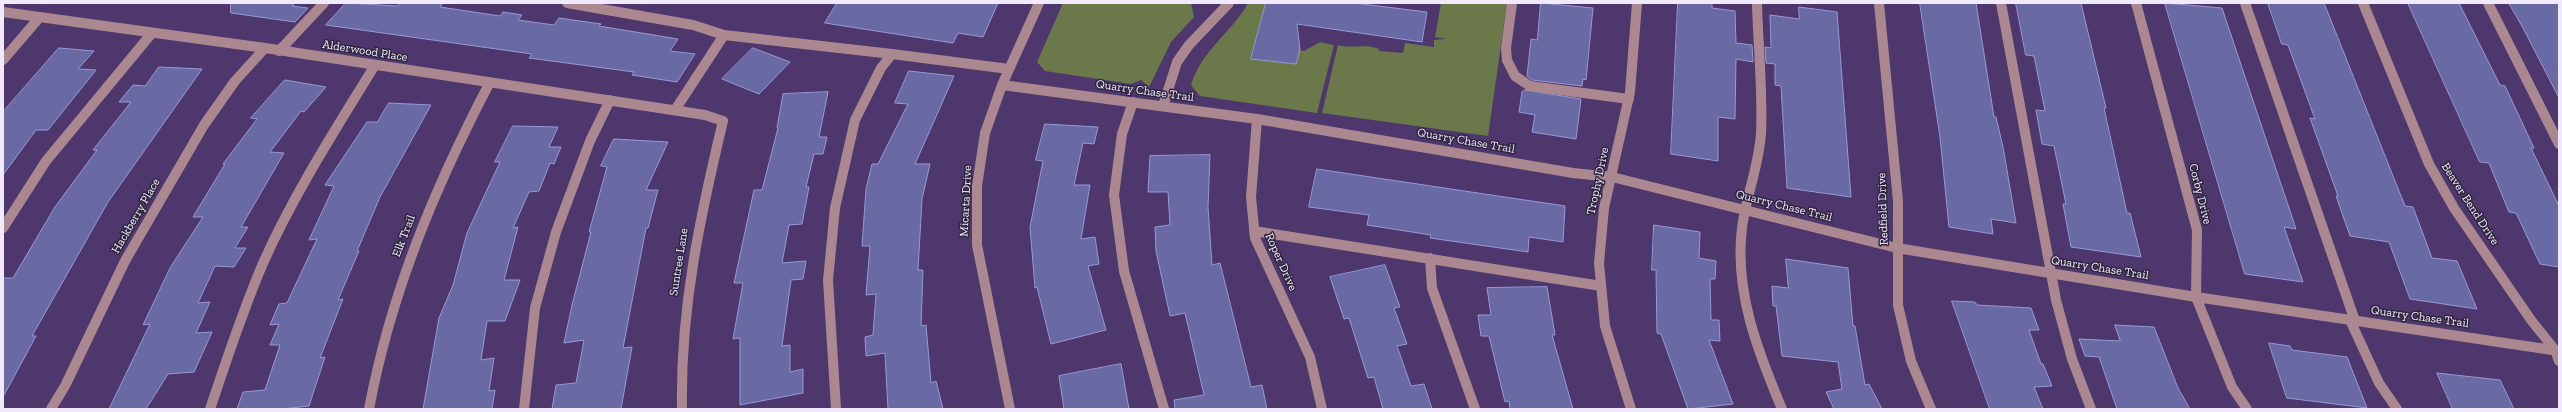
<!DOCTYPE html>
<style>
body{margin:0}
#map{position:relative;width:2562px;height:412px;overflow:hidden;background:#4e376c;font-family:"Zilla Slab",serif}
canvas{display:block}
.frame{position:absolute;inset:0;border:4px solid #f1eafe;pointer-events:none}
</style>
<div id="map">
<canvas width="2562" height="412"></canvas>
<div class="frame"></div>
</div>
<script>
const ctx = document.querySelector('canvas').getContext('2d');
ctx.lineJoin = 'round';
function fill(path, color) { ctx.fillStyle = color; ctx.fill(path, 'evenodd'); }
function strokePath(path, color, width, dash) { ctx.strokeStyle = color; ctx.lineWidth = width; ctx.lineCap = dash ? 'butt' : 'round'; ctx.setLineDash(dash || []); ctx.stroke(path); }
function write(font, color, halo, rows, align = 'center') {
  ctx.font = font + ' "Zilla Slab",serif'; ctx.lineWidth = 3; ctx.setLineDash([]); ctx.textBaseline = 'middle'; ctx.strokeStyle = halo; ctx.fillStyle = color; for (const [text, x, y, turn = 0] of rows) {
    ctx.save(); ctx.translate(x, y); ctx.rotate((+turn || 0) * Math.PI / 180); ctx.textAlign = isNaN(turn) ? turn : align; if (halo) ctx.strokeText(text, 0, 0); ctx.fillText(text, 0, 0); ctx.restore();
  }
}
fill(new Path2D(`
 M1063 3H1191L1194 17 1171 42 1149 87 1141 80 1131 84 1045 71 1037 62Z
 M1248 3H1266L1251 59 1296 64 1299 50 1304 51 1320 42 1334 45 1317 113 1200 96 1191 85C1202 49 1231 34 1248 3Z
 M1441 3H1507L1488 136 1322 113 1338 45C1351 49 1366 43 1379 49V51L1403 53 1405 43 1434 47V40L1446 39 1435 37Z`), '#6a784a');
const building = new Path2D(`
 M231 3H295L292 6 308 8 295 22 231 13Z
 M346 3 397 6 400 3H443L440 7 500 16 503 12 522 15 518 20 554 25 559 18 601 24 599 26 678 39 670 51 695 54 677 82 632 75 634 72 529 58 532 54 326 25Z
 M837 3H998L983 37 958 33 953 43 825 23Z
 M1266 3H1354L1427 12 1422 42 1297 24 1300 50 1296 64 1251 59Z
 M1541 3 1593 8 1586 80 1583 79 1582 86 1532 80 1527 76 1531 39 1537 40Z
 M1678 3H1712V8L1735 11 1736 43 1752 45 1753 62 1736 59 1735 119 1718 117V161L1671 154Z
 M1920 3H1976L1994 117H1996L2003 147 2016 223 1991 219 1993 234 1949 227 1940 137Z
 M2016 3H2081L2106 108H2104L2127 213H2130L2141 257 2071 247 2063 204H2066L2054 146 2042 144 2036 110 2045 111 2034 56 2026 55Z
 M2165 3 2222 8 2296 229 2284 227 2303 282 2245 274Z
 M2268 3H2324L2405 206 2413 207 2432 258 2457 261 2477 309 2410 299 2389 242 2350 236 2336 196H2338L2310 118 2315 119 2288 45 2282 44Z
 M2408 3H2459L2500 85 2505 86 2534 148H2531L2559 206V267L2540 264 2516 213 2509 212 2489 163 2480 162Z
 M2509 3H2559V98L2523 28Z
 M1799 7 1837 12 1851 197 1787 188 1781 86 1775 85V64L1766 63 1765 47 1771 48 1770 15 1799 19Z
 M59 48 94 51 78 69 96 70 48 130H36L3 175V112Z
 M753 48 790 62 759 94 722 79Z
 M159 67 202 69 108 202 32 336H36L3 397V278H13L55 207 97 150H93L131 102H119L133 85 145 86Z
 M909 71 954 76 915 164H930L922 199 918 270H923L921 326 926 325 931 383 936 381 943 409H888L885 353 866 356 865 337 873 335 876 294 866 295 870 246H862L866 189 872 164H878L908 104 895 103Z
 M285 80 326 87 304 112 301 111 270 152 284 153 241 227H248L235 248H246L234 267 215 266 198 303 210 302 196 333 212 332 194 372 168 374 146 409H109L150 324 143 325 170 268 203 217H193L225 164H223L257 119 251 118Z
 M1525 90 1581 99 1576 139 1532 132 1535 115 1519 112 1522 92Z
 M828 92 819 137H827L823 154H814L806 187H809L802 224 789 225 782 263 806 261 803 279 791 280 782 346 790 345V372L803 369V393L740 405V338L733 339 743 283H734L754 190H762L778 128H777L783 94Z
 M389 103 431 105 380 197 357 251H359L338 300 343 299 320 358 325 357 309 406 282 409H237L243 392 265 390 280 345H270L279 324 270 325 279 304 287 303 317 239 309 240 334 186 325 185 367 122H377Z
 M1045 124 1098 127 1094 144 1083 143 1074 185H1090L1081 239 1095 237 1099 264 1088 266 1106 330 1051 344 1037 287 1035 288 1030 227 1043 161 1036 160Z
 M513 126 558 127 549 147H561L554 164 550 163 539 191 529 192 513 228 518 227 504 280H520L505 321H487L481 360 494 358 489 391 495 390 492 409H423L439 318 453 285 467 233 500 162H495Z
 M614 139 668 142 646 190H658L648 228H646L623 348 632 347 621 409H552L556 385 576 383 584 340 564 343 572 305 591 232H589L607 167 601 166Z
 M1210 155 1208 207 1212 265 1220 263 1251 387 1262 385 1267 409H1175L1174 400 1204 395 1185 313 1170 316 1156 251 1155 227 1170 225 1168 192H1148L1150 156Z
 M1317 169 1565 206 1563 242 1529 237 1528 252 1430 238 1431 235 1367 225 1369 215 1309 207Z
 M1654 225 1700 232 1699 258 1716 261 1715 279H1710L1711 320H1719L1720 341 1709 340 1733 404 1688 409 1661 334 1657 333 1656 270H1652Z
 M1786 259 1848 268 1853 326H1855L1865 385 1869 384 1882 409H1834L1826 392 1842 389 1838 362 1782 356 1776 306H1773L1772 286 1788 288Z
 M1385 265 1400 307 1394 308 1407 344 1397 346 1411 386 1424 384 1432 409H1383L1374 377 1368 378 1349 318 1344 319 1330 277Z
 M1547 287 1555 335H1552L1573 409H1510L1509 401 1505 402 1489 336H1481L1478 315H1491L1487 288Z
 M1952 301 1975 302 1977 305 2031 308 2039 330H2029L2041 364H2043L2052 386 2034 387 2043 409H1990Z
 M2115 325 2154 327 2178 388 2190 409H2117L2099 357 2085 356 2079 339 2120 341Z
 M2269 343 2290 346 2292 350 2347 357 2367 408 2287 398Z
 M1121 364 1129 409H1064L1059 376Z
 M2437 373 2500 380 2514 409H2453Z`);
fill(building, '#696aa3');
strokePath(building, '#9899d7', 1);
strokePath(new Path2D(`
 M567 3 693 25 724 35
 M1512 3 1506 48 1507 60 1515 76 1530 86 1629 99
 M1757 3C1758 46 1763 90 1761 133 1759 166 1746 196 1742 228 1734 291 1758 352 1782 409
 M1879 3 1898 201V305L1911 361 1931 409
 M2001 3 2056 300 2072 359 2091 409
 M2136 3 2197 230 2196 297 2232 387 2247 409
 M2245 3 2355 321
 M2363 3 2429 164 2454 208 2531 320 2555 350 2559 361
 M2488 3 2559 144
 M3 12 265 48 705 115 723 121C700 217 680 310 682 409
 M279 51 324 3
 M3 60 39 18
 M1002 85 1257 119 1573 173 1612 177 1897 248 2196 297 2559 351
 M1133 102 1122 134 1114 195 1124 271 1164 409
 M1163 106 1177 62 1189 45 1229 3
 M675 110 724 35 892 54
 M1257 119 1251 197 1255 238 1310 357 1322 409
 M3 228 46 161 152 33
 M1254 231 1601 286
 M1430 258 1432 288 1475 409
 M2350 320 2379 383 2397 409
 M51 409 65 386 125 261 204 125 235 81 265 48
 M210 409C227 359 243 309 264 261 295 192 336 129 375 65
 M369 409C391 292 435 187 490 82
 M524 409 535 308 556 232 590 141 610 100
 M836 409 828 280 835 208 855 120 881 68 892 54 1009 69
 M1010 409 977 245V186L985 133 1002 85 1039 3
 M1631 409 1605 326 1599 263 1604 208 1630 92 1637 3`), '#ab8890', 10);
write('12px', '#f1eafe', '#2f263e', [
 ["Alderwood Place",365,51,9],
 ["Quarry Chase Trail",1145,91,8],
 ["Quarry Chase Trail",1466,141,10],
 ["Trophy Drive",1598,181,-78],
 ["Corby Drive",2200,194,76],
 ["Micarta Drive",966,201,-87],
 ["Beaver Bend Drive",2470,204,57],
 ["Quarry Chase Trail",1784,206,14],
 ["Redfield Drive",1883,209,-92],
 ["Hackberry Place",136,216,-60],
 ["Elk Trail",404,236,-69],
 ["Suntree Lane",679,262,-81],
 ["Roper Drive",1281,262,66],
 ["Quarry Chase Trail",2100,268,9],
 ["Quarry Chase Trail",2420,317,8]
]);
</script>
